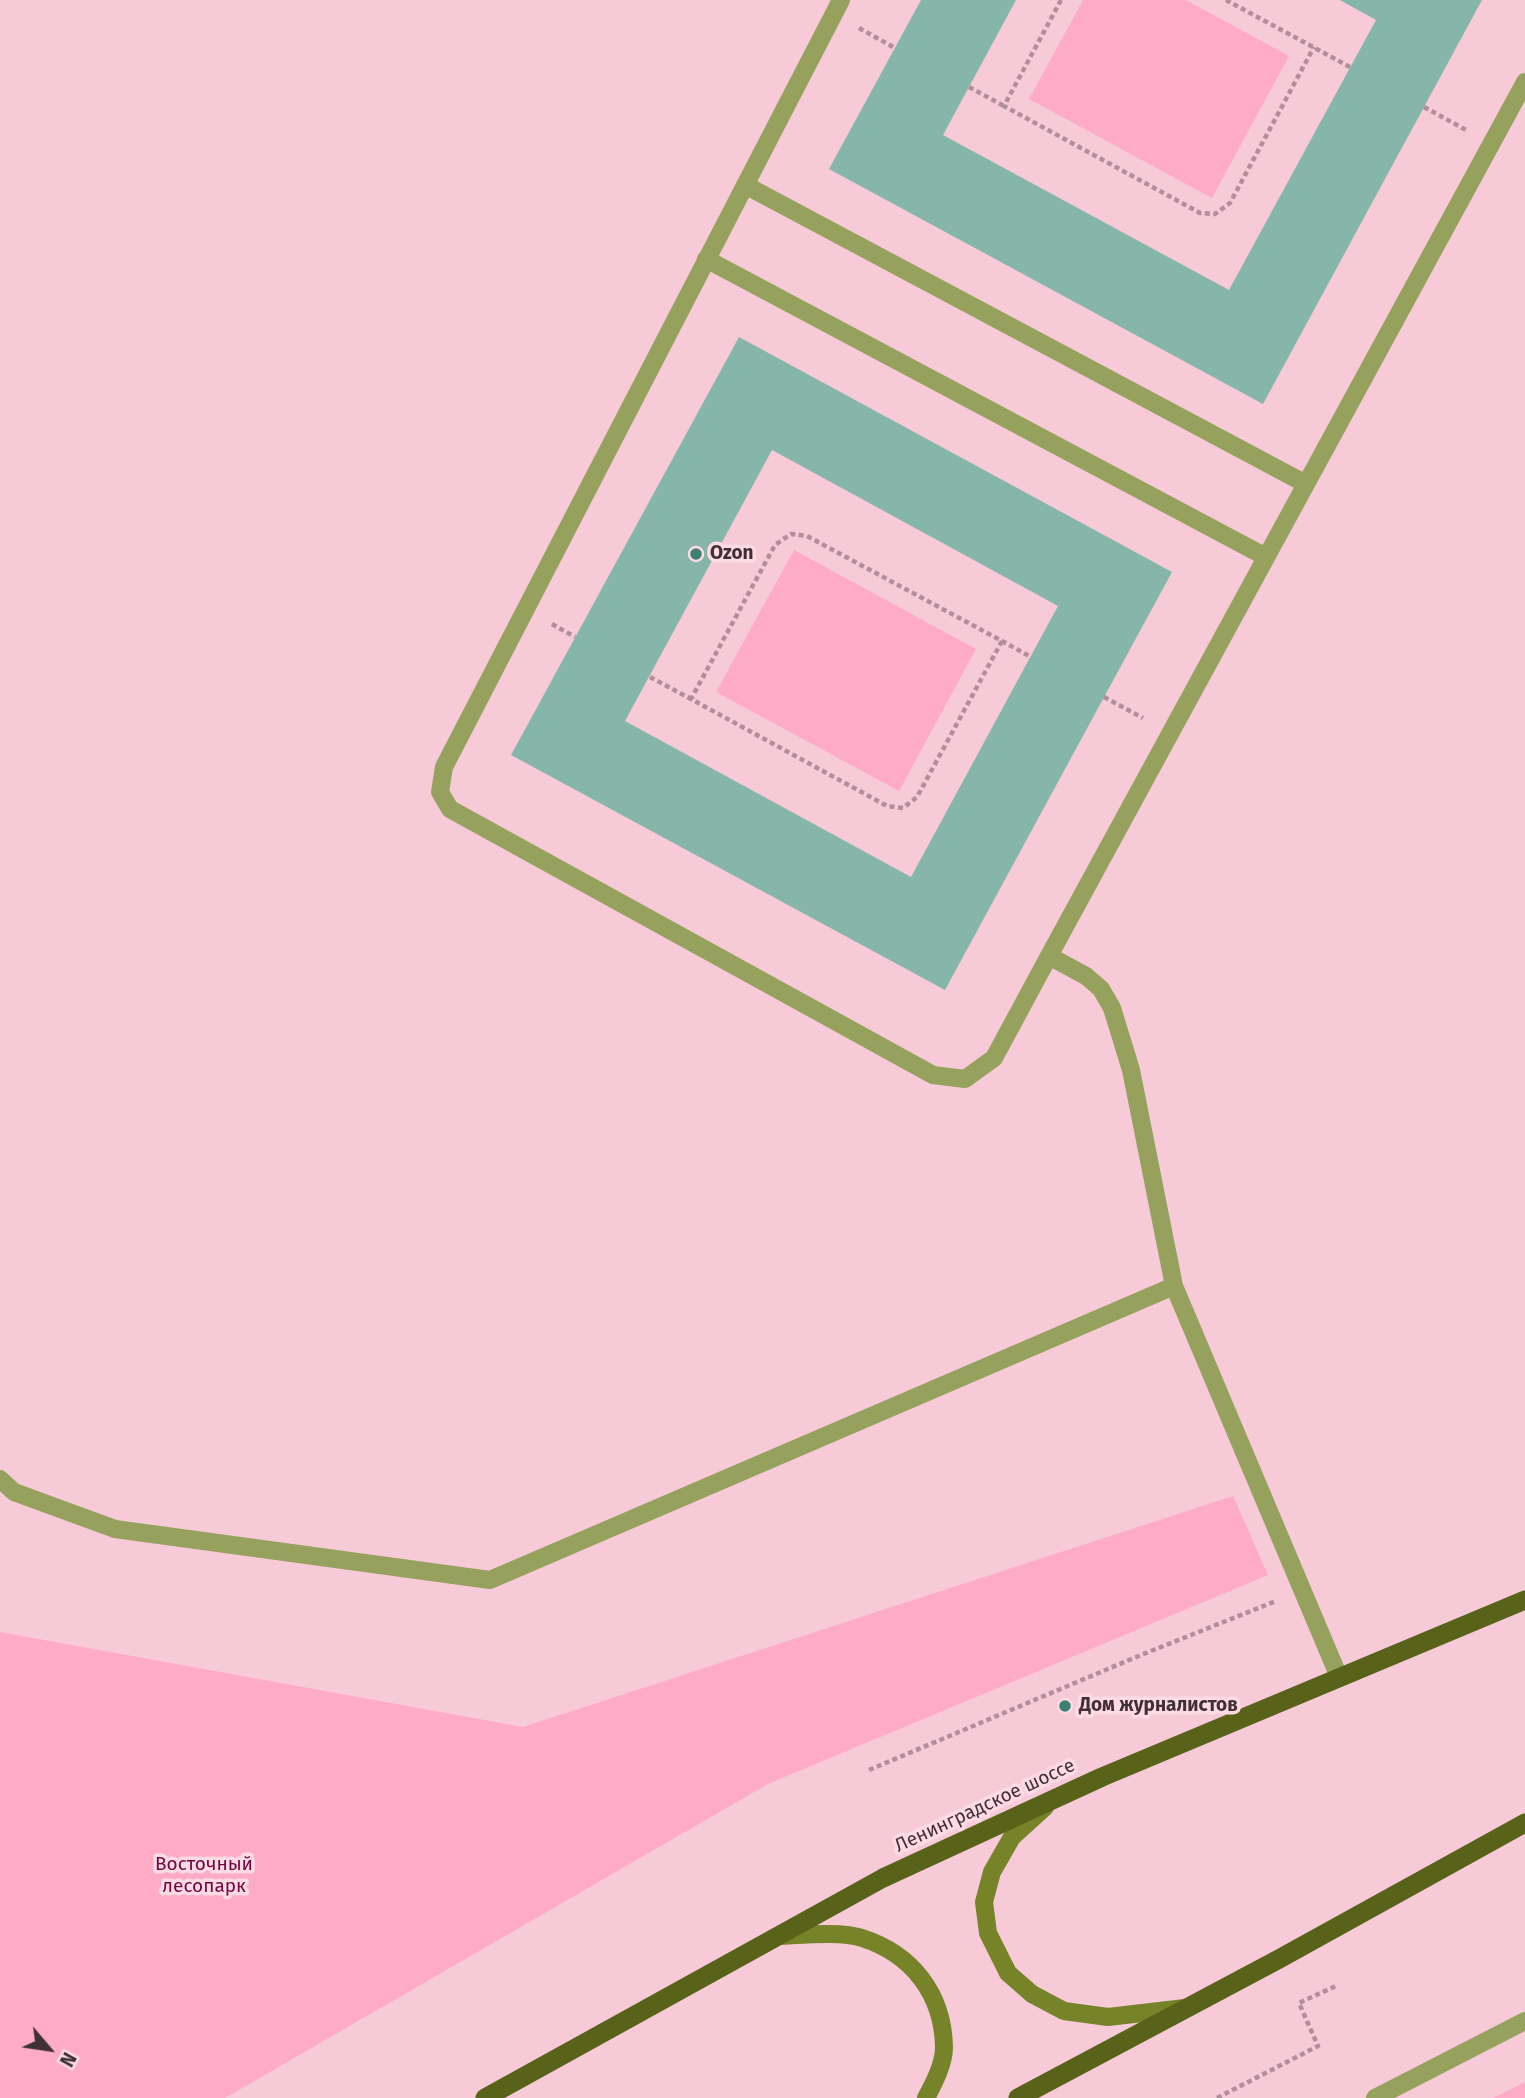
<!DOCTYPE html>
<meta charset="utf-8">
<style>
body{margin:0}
#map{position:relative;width:1525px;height:2098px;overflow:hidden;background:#f7cad8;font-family:"Fira Sans",sans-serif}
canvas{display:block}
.north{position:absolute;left:14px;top:2014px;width:70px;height:70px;-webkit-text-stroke:5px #fedae5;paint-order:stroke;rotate:119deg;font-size:19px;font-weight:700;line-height:28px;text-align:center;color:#402f34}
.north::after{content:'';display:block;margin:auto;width:24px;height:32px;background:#402f34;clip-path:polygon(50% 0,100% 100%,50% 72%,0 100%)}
</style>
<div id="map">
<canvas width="1525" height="2098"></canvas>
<div class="north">N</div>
</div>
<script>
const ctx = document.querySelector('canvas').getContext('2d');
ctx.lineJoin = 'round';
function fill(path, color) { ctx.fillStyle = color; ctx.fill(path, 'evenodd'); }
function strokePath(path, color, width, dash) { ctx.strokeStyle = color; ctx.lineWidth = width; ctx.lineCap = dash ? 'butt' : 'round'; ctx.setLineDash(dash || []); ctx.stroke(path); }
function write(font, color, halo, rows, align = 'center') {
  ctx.font = font + ' "Fira Sans",sans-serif'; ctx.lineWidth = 7; ctx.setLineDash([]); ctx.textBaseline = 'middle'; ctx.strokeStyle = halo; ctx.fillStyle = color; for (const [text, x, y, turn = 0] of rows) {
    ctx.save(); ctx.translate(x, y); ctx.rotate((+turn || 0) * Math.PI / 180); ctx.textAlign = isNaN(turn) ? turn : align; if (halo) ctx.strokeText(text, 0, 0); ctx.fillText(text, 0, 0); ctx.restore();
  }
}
fill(new Path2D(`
 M1083 0H1186L1289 56 1212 198 1029 99Z
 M794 550 976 649 899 791 716 692Z
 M1233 1496 1268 1575 768 1784 225 2098H0V1632L523 1727Z
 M1525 2082V2098H1493Z`), '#feabc8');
fill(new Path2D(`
 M921 0H1016L943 135 1229 290 1376 20 1340 0H1482L1263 404 829 169Z
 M739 337 1172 572 945 990 511 755ZM772 450 1058 606 911 877 625 721Z`), '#86b5a9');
strokePath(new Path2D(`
 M1061 0 1004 106 1200 213 1215 214 1230 203 1314 47
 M1226 0 1350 67
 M859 28 895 48
 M969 87 1004 106
 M1424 107 1466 130
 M552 624 575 637
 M1002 641 917 797 903 808 887 806 691 699 775 545 791 534 807 536 1002 641 1031 657
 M650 677 691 699
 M1104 697 1143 718
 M869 1770 1141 1655 1276 1601
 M1217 2098 1318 2046 1299 2003 1338 1985`), '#b18e99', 4.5, [5, 3.5]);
strokePath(new Path2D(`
 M841 0 444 767 440 792 450 809 933 1075 965 1079 994 1058 1049 956
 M745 185 1306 484
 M706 259 1266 557
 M0 1479 14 1492 115 1529 490 1580 1174 1286
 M1339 1677 1174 1286 1131 1070 1112 1008 1101 989 1086 976 1049 956 1525 82`), '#95a15c', 18);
strokePath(new Path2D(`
 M1375 2098 1525 2021`), '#95a15c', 18);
strokePath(new Path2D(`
 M1045 1807 1012 1837 992 1872 984 1902 988 1933 1008 1973 1032 1994 1064 2011 1108 2017 1185 2008
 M780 1936C802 1935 842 1931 862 1938 912 1954 943 1994 944 2047 944 2064 934 2083 926 2098`), '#768329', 18);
strokePath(new Path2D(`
 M485 2098 883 1878 1102 1777 1525 1600
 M1018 2098 1279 1959 1525 1823`), '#586218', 19);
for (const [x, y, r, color] of [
 [696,554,7,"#3d8071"],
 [1065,1706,7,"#3d8071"]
]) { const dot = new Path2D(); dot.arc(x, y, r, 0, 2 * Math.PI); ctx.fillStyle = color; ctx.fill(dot); strokePath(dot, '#fedae5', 2.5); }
write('bold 19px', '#402f34', '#fedae5', [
 ["Ozon",710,554],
 ["Дом журналистов",1079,1706]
], 'left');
write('19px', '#402f34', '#fedae5', [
 ["Ленинградское шоссе",985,1806,-25]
]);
write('19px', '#71053e', '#fedae5', [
 ["Восточный",204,1865],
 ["лесопарк",204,1887]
]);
</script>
